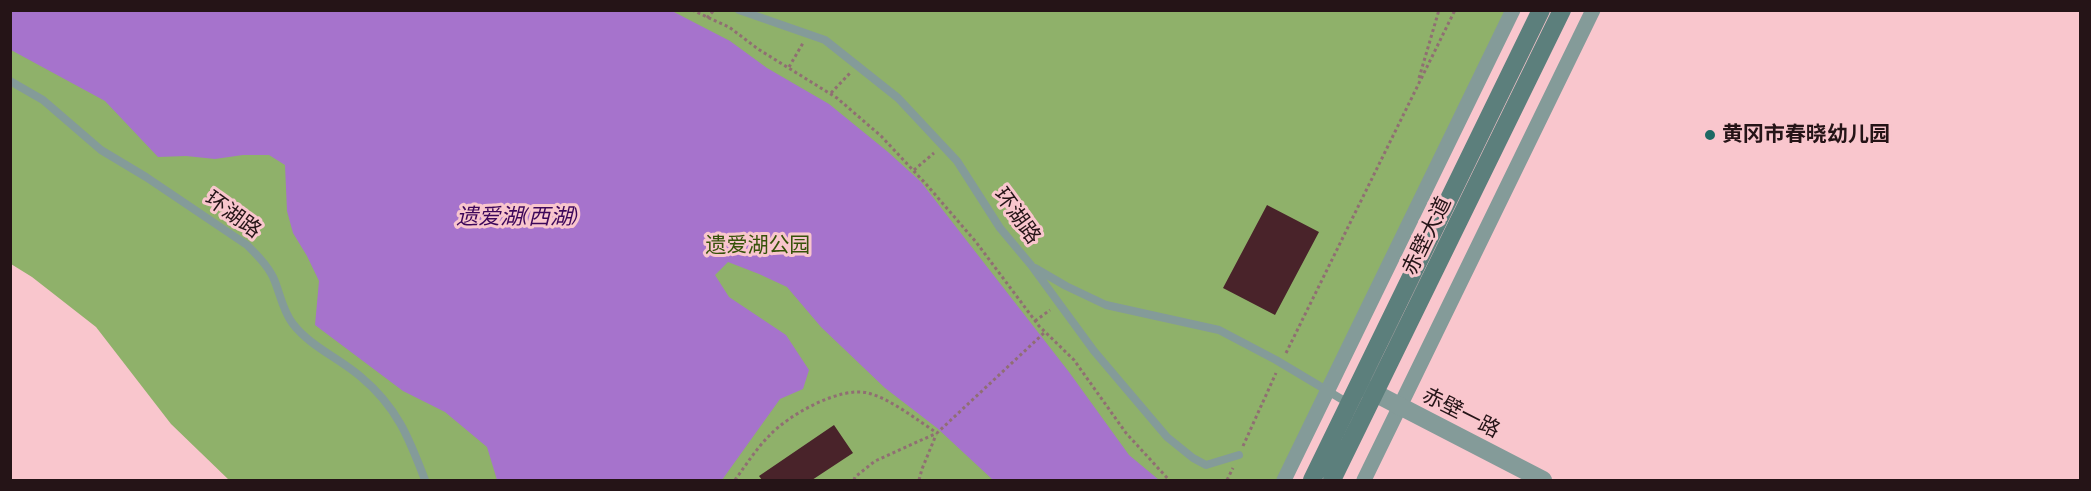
<!DOCTYPE html>
<meta charset="utf-8">
<style>
body{margin:0}
#map{position:relative;width:2091px;height:491px;overflow:hidden;background:#f9c6cd;font-family:Raleway,sans-serif}
canvas{display:block}
.frame{position:absolute;inset:0;border:12px solid #251417;pointer-events:none}
</style>
<div id="map">
<canvas width="2091" height="491"></canvas>
<div class="frame"></div>
</div>
<script>
const ctx = document.querySelector('canvas').getContext('2d');
ctx.lineJoin = 'round';
function fill(path, color) { ctx.fillStyle = color; ctx.fill(path, 'evenodd'); }
function strokePath(path, color, width, dash) { ctx.strokeStyle = color; ctx.lineWidth = width; ctx.lineCap = dash ? 'butt' : 'round'; ctx.setLineDash(dash || []); ctx.stroke(path); }
function write(font, color, halo, rows, align = 'center') {
  ctx.font = font + ' Raleway,"Noto Sans SC",sans-serif'; ctx.lineWidth = 6; ctx.setLineDash([]); ctx.textBaseline = 'middle'; ctx.strokeStyle = halo; ctx.fillStyle = color; for (const [text, x, y, turn = 0] of rows) {
    ctx.save(); ctx.translate(x, y); ctx.rotate((+turn || 0) * Math.PI / 180); ctx.textAlign = isNaN(turn) ? turn : align; if (halo) ctx.strokeText(text, 0, 0); ctx.fillText(text, 0, 0); ctx.restore();
  }
}
fill(new Path2D(`
 M10 11H1506L1277 480H229L171 424 96 327 32 277 11 264Z`), '#8fb16a');
fill(new Path2D(`
 M10 11H672L730 41 767 68 829 104 888 152 921 182 1069 372 1129 455 1159 480H993L937 428 885 388 821 327 787 287 759 274 728 262 715 275 729 297 786 335 809 370 803 389 780 399 722 480H497L487 447 445 412 403 391 315 325 319 281 307 256 293 233 287 211 285 165 269 155H243L215 159 186 156 158 157 105 101 11 50Z`), '#a673cc');
fill(new Path2D(`
 M1267 205 1319 232 1275 315 1223 288Z
 M834 425 853 453 812 480H762L759 476Z`), '#49232a');
strokePath(new Path2D(`
 M692 10 729 27 758 49 837 98 881 136 926 184 976 242 1039 326 1074 360 1126 433 1169 480
 M707 18 714 10
 M789 67 803 43
 M1419 78 1439 10
 M831 93 850 73
 M914 170 934 153
 M1035 321 1050 310
 M1286 353 1455 10
 M1243 446 1276 373
 M735 480C746 465 756 449 769 436 788 415 840 386 868 393 891 399 917 420 937 433
 M854 480 855 477 875 461 937 433 1045 332
 M919 480 922 469 936 435
 M1227 480 1233 468`), '#906e73', 3, [3, 3]);
strokePath(new Path2D(`
 M739 10 825 40 898 98 957 161 1000 228 1031 265 1094 351 1167 437 1193 458 1206 465 1239 455
 M10 81 43 100 101 150 146 177 247 245C257 255 267 265 273 277 280 292 282 310 293 324 311 347 339 358 361 377 397 407 409 438 425 480
 M1035 268 1066 286 1106 305 1219 330 1276 360 1348 403`), '#849b99', 8);
strokePath(new Path2D(`
 M1284 480 1513 10
 M1364 480 1593 10`), '#849b99', 15);
strokePath(new Path2D(`
 M1361 386 1543 480`), '#849b99', 18);
strokePath(new Path2D(`
 M1312 480 1541 10
 M1332 480 1562 10`), '#5c7f7c', 18);
for (const [x, y, r, color] of [
 [1710,135,6,"#1d6964"]
]) { const dot = new Path2D(); dot.arc(x, y, r, 0, 2 * Math.PI); ctx.fillStyle = color; ctx.fill(dot); strokePath(dot, '#f9c6cd', 2); }
write('bold 21px', '#251417', '#f9c6cd', [
 ["黄冈市春晓幼儿园",1722,135]
], 'left');
write('21px', '#251417', '#f9c6cd', [
 ["环湖路",233,215,36],
 ["环湖路",1017,216,54],
 ["赤壁大道",1427,236,-64],
 ["赤壁一路",1461,413,27]
]);
write('21px', '#365209', '#f9c6cd', [
 ["遗爱湖公园",758,246]
]);
write('italic 22px', '#3d075a', '#f9c6cd', [
 ["遗爱湖(西湖)",517,217]
]);
</script>
